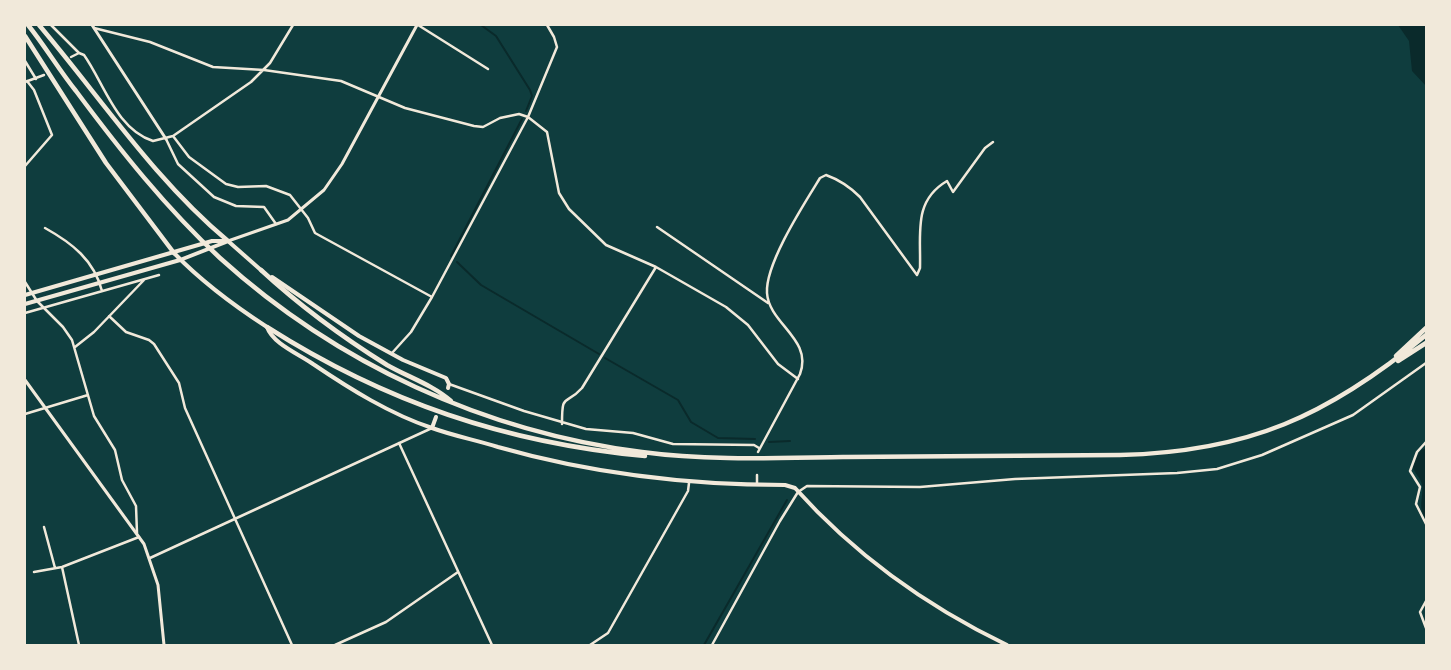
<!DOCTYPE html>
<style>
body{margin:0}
#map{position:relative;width:1451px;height:670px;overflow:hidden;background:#0f3d3e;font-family:"PT Sans Narrow",sans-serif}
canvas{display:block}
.frame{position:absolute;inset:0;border:26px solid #f1e9da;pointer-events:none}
</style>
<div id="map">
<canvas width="1451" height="670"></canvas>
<div class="frame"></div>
</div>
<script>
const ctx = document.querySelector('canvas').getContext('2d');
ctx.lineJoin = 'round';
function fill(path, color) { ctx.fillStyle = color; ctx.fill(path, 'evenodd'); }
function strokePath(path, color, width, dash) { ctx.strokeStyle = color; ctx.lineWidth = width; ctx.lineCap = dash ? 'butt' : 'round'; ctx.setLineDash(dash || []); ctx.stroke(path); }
fill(new Path2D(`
 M1398 25H1426V86L1412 71 1409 41Z
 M1426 448V519C1417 508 1424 497 1422 485 1421 477 1413 473 1412 464L1421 450Z`), '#0a2a2b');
strokePath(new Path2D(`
 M481 25 496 36 530 90 532 96 526 111
 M451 256 522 119
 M457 262 481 285 599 354
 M605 358 678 400 691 422 718 438 755 439
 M769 442 790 441
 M704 645 787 500`), '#0a2a2b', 2);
strokePath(new Path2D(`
 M51 25 79 53 84 55C104 83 116 129 153 141L173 136 251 82 270 63 293 25
 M418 25 488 69
 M94 28 150 42 213 67 264 70 341 81 405 108 474 126 483 127 500 118 519 114 528 117 547 132 559 193 569 209 606 245 656 267 726 307 748 325 778 364 798 379
 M71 57 79 53
 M25 61 36 79
 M25 82 44 75
 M173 136 189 157 226 184 238 187 266 186 290 195 308 218 315 233 432 297
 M166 139 178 164 214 197 236 206 264 207 276 224
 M25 166 52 135 34 90 27 81
 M657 227 768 303
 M45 228C72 243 94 260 102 291
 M25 282 37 301 63 327 72 340 94 416 115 450 122 480 136 506 137 533
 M25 313 159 275
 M109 316 126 332 149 340 154 344 179 383 185 408 292 645
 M75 347 94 332 144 280
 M392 353 411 332 432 297 528 117 557 47 554 37 547 25
 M449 384 524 411 586 429 633 433 673 444 754 445 759 448
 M25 414 88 395
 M562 424C562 391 565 407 582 388L656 267
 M1426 442 1417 452 1410 471 1420 487 1416 504 1426 524
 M399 443 492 645
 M758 452 800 374C813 339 769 324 767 293 765 264 804 204 820 178L826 175C840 180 850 187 860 197L917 275 920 268C921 233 913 201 947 181L953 192 985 148 993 142
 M757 475V484
 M44 527 55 568
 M150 558 432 428
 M62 567 79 645
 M34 572 62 567 139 537
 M1426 601 1420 612 1426 628
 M335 645 386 622 458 572
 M590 645 608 633 688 491 689 483
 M712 645 780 521 798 492 807 486 920 487 1015 479 1177 473 1217 469 1262 455 1353 415 1426 363`), '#f1e9da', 2.5);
strokePath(new Path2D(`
 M92 25 166 139
 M228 241 288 220 324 190 342 164 417 25
 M25 380 144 544 158 585 164 645`), '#f1e9da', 3);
strokePath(new Path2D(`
 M174 253C202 282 233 305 267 327 273 344 299 354 313 364 350 389 390 414 432 428 454 436 476 440 498 447 593 474 687 485 785 485L795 488C855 555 926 606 1007 645
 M272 277 359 336 403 360 446 378 449 384 448 388
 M25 295 212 241H228L262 271
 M25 304 180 260 226 242
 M432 428 436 417`), '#f1e9da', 4);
strokePath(new Path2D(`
 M28 25C45 46 59 70 76 91 120 150 166 208 220 258 337 364 485 432 642 452 708 461 776 458 843 457 935 456 1027 456 1120 455 1248 452 1328 416 1426 335
 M39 25C101 98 154 179 228 241
 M25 36 106 163 174 253
 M261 270C300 306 342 337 387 365 408 377 433 385 451 401
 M267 327C385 402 506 443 645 456
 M1396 356 1426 328
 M1398 361 1426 343`), '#f1e9da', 4.5);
</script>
